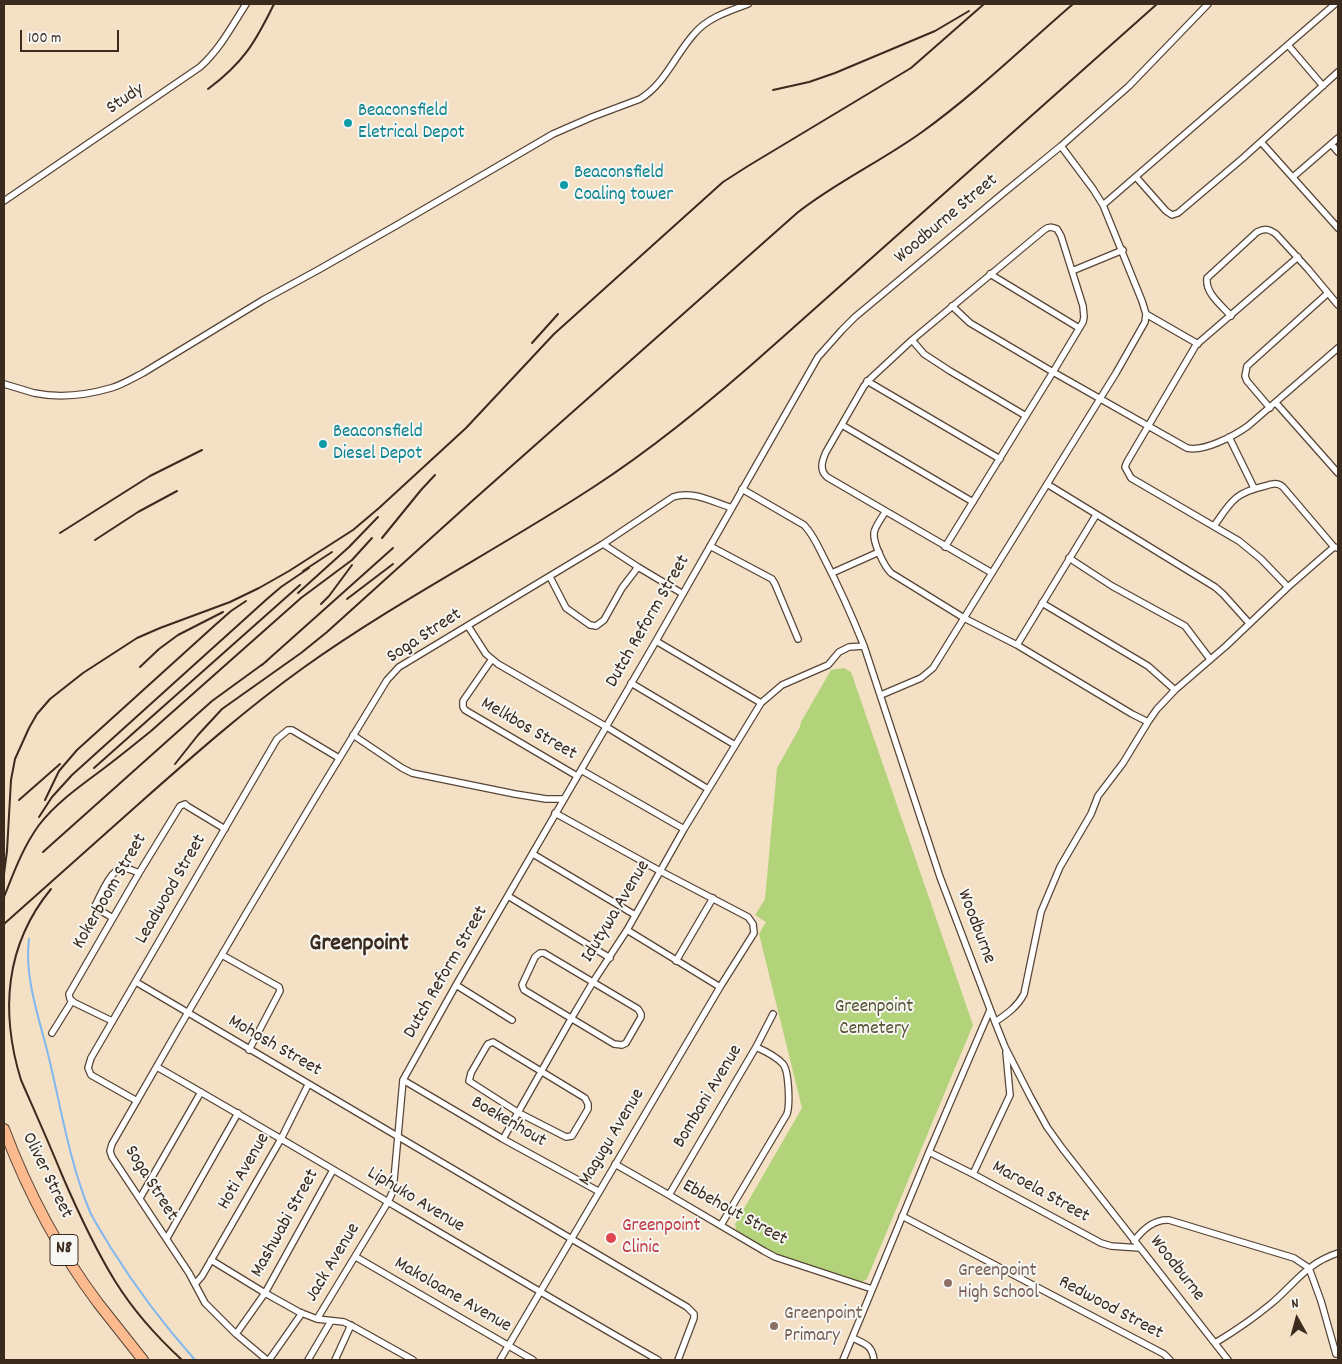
<!DOCTYPE html>
<style>
body{margin:0}
#map{position:relative;width:1342px;height:1364px;overflow:hidden;background:#f4e0c5;font-family:Dekko,sans-serif}
canvas{display:block}
.frame{position:absolute;inset:0;border:5px solid #3b2a1e;pointer-events:none}
.north{position:absolute;left:1272px;top:1294px;width:50px;height:50px;-webkit-text-stroke:4px #f6f6f2;paint-order:stroke;rotate:353deg;font-size:14px;font-weight:700;line-height:20px;text-align:center;color:#3b2a1e}
.north::after{content:'';display:block;margin:auto;width:18px;height:22px;background:#3b2a1e;clip-path:polygon(50% 0,100% 100%,50% 72%,0 100%)}
.scale{position:absolute;left:20px;top:30px;width:99px;height:22px;box-sizing:border-box;border:2px solid #3b2a1e;border-top:0;padding-left:6px;font-size:15px;line-height:18px;white-space:nowrap;color:#3b2a1e;-webkit-text-stroke:4px #f6f6f2;paint-order:stroke}
</style>
<div id="map">
<canvas width="1342" height="1364"></canvas>
<div class="frame"></div>
<div class="north">N</div>
<div class="scale">100 m</div>
</div>
<script>
const ctx = document.querySelector('canvas').getContext('2d');
ctx.lineJoin = 'round';
function fill(path, color) { ctx.fillStyle = color; ctx.fill(path, 'evenodd'); }
function strokePath(path, color, width, dash) { ctx.strokeStyle = color; ctx.lineWidth = width; ctx.lineCap = dash ? 'butt' : 'round'; ctx.setLineDash(dash || []); ctx.stroke(path); }
function write(font, color, halo, rows, align = 'center') {
  ctx.font = font + ' Dekko,sans-serif'; ctx.lineWidth = 4; ctx.setLineDash([]); ctx.textBaseline = 'middle'; ctx.strokeStyle = halo; ctx.fillStyle = color; for (const [text, x, y, turn = 0] of rows) {
    ctx.save(); ctx.translate(x, y); ctx.rotate((+turn || 0) * Math.PI / 180); ctx.textAlign = isNaN(turn) ? turn : align; if (halo) ctx.strokeText(text, 0, 0); ctx.fillText(text, 0, 0); ctx.restore();
  }
}
fill(new Path2D(`
 M844 668 851 672 973 1025 867 1279 862 1282 776 1254 736 1230 735 1224 802 1108 759 934 766 922 755 915 765 899 777 768 800 727 801 722 831 670Z`), '#b3d37b');
strokePath(new Path2D(`
 M29 939C24 976 39 1018 48 1054 61 1107 69 1161 90 1212 96 1224 104 1236 111 1248 136 1288 164 1325 195 1360`), '#80b7ef', 2);
const street = new Path2D(`
 M1288 45 1323 86
 M1261 142 1338 228
 M1331 144 1338 152
 M1136 177 1166 211 1172 215 1178 213 1243 158 1338 72
 M1293 177 1338 138
 M4 201 200 67C220 49 232 26 246 4
 M1103 205 1335 4
 M1072 271 1123 250
 M990 274 1079 328
 M952 306 970 323 1053 372 1187 448C1204 452 1234 436 1248 426L1338 348
 M1146 314 1198 344
 M1231 316C1221 305 1205 293 1207 278L1257 232C1265 228 1269 229 1276 234L1308 269 1338 305
 M912 340 924 354 950 371 1026 416
 M867 381 1000 459
 M4 384C14 387 24 390 34 393 59 398 87 395 111 388 122 385 133 378 143 373L263 300 318 270 397 225 553 134 592 117 640 99C665 84 675 55 694 34 707 18 729 11 748 4
 M1276 403 1338 473
 M1270 408 1247 381 1245 376 1247 366 1328 293
 M842 425 973 502
 M1229 437 1254 488
 M1047 484 1215 587 1223 594 1249 623
 M742 489 804 525C813 534 818 546 824 558 839 587 852 616 864 646L940 877 995 1022 1005 1047 1030 1096 1047 1127 1062 1148 1228 1360
 M885 512C882 518 875 526 874 533 873 543 884 566 891 573L964 618 1017 645 1132 714 1148 722 1157 709 1175 690 1226 646 1288 587 1327 553 1334 547 1338 548
 M1214 526C1231 502 1234 493 1265 486 1272 484 1277 482 1283 487L1334 547
 M603 544 638 567 683 594
 M710 546 772 579 775 584 798 639
 M945 547 1053 372 1083 322 1084 317 1083 306 1061 236 1057 229C1052 227 1049 226 1044 230L912 340 871 378 864 386 826 452C822 461 819 470 827 477L992 573
 M1069 558 1112 586 1185 626 1210 659
 M832 573 879 552
 M550 577 566 608 590 625 596 626 604 620 622 588 638 567
 M1288 587 1261 559 1239 541 1131 478 1125 467 1127 462 1196 345 1298 257
 M1042 603 1148 666 1175 690
 M468 626 486 654 498 664 605 726 708 789
 M656 641 761 703
 M1017 645 1096 515
 M492 659 463 701V707L465 710 577 776
 M631 683 735 745
 M881 695 921 678 933 668 1116 373 1145 322 1146 314 1142 301 1103 205 1093 189 1061 146
 M353 735 402 768 412 773 515 794 546 799H564
 M581 770 684 829
 M533 854 635 915
 M508 896 610 958
 M113 918 96 908 95 906C100 896 112 867 123 868 128 868 134 871 139 873
 M627 930 720 987
 M540 953H544L638 1009 641 1014V1017L626 1043 622 1045 614 1044 524 990 522 985 535 957Z
 M222 955 279 987 280 991 249 1050
 M676 961 713 898
 M136 982 687 1307 694 1314V1318L678 1360
 M456 985 512 1020
 M112 1021 75 1003 70 999 69 994 139 873 180 806 185 804 187 806 225 829
 M995 1022C1007 1014 1017 1007 1024 994L1041 912 1060 867 1091 814 1098 796 1123 763 1148 722
 M52 1033 72 1001
 M493 1042 585 1098 588 1104V1109L572 1136 566 1137 519 1113 469 1081 471 1073 486 1047 488 1044Z
 M157 1067C325 1163 490 1264 658 1360
 M403 1080 503 1139 598 1191
 M137 1101 91 1075 88 1068 91 1058 277 739 288 730H292L339 758
 M503 1139 571 1019 593 982 627 930 684 829 761 703 782 685 828 665 839 652 849 647 864 646
 M929 1152 973 1174 1101 1243 1111 1246 1140 1248
 M615 1164 669 1195 764 1251 775 1257 872 1289
 M973 1174 1010 1095 1006 1052
 M669 1195 756 1047 773 1014
 M140 1198 201 1092
 M902 1216 1164 1354 1170 1360
 M721 1225 787 1114C790 1105 789 1071 783 1064 776 1056 765 1051 756 1047
 M167 1238 238 1113
 M1134 1241C1143 1229 1154 1219 1169 1220L1294 1258 1309 1268 1321 1301 1336 1354
 M356 1257 533 1360
 M211 1260 265 1293 299 1312 317 1319 388 1202 393 1191 403 1080 456 985 656 641 818 357 842 330 855 317 1001 195 1061 146 1129 86 1208 4
 M195 1284 202 1276 281 1139 308 1085
 M317 1319 344 1322 354 1327 413 1360
 M236 1334 265 1293 333 1170
 M853 1338C865 1344 872 1345 874 1360
 M1215 1343C1235 1331 1254 1318 1272 1303 1295 1283 1307 1263 1338 1253
 M267 1360 236 1334 205 1303 189 1273 112 1157 110 1151 112 1144C201 988 293 833 387 680L399 667 603 544 673 497C692 490 713 502 732 508
 M269 1360 302 1313
 M308 1360 331 1321
 M335 1360 351 1325
 M500 1360 720 987 754 933 753 924 748 917 660 871 555 813
 M843 1360 929 1152 990 1010`);
const highway = new Path2D(`
 M4 1129C27 1190 59 1251 98 1303 113 1322 128 1341 143 1360`);
strokePath(street, '#574537', 8);
strokePath(highway, '#574537', 12);
strokePath(street, '#fff', 5.5);
strokePath(highway, '#fcba8e', 10);
strokePath(new Path2D(`
 M208 89C243 63 255 43 274 4
 M773 90 809 82 835 73 935 31 969 11
 M532 343 558 314
 M60 533 150 476 202 450
 M382 538 421 490 435 475
 M95 540 138 512 177 491
 M303 571 332 552
 M298 593 349 547 378 517
 M347 599 393 564
 M321 604 329 596 352 565
 M262 665 393 548
 M140 667 159 649 178 635 223 612
 M175 764 198 735 222 709 301 653 327 632 471 502 797 213C836 182 882 161 922 132 975 94 1023 47 1073 4
 M94 768 300 585
 M19 800 60 764
 M45 800 59 771 77 750 214 626 231 611 246 601
 M39 817 52 797 72 775 267 599 281 587 309 568
 M43 852 212 701 267 661
 M4 874 7 851 11 780 15 759 29 728 37 714 50 699 83 673 137 638 160 628 230 602 259 588 289 571 353 530 379 508 466 428 554 334 723 182 748 166 911 68 984 4
 M51 889C5 945 0 1012 21 1080 35 1112 49 1143 62 1175 78 1212 94 1247 115 1281 133 1310 157 1337 182 1360
 M4 897C14 872 23 847 39 825 56 803 80 786 103 769 119 757 135 744 151 731L301 598 352 560 372 538
 M4 924C50 883 96 842 142 801 194 755 246 709 303 668 395 602 497 550 592 488 657 446 717 396 775 344L1157 4`), '#3b2a1e', 2);
for (const [x, y, r, color] of [
 [348,123,5,"#0f9aa8"],
 [564,185,5,"#0f9aa8"],
 [323,444,5,"#0f9aa8"],
 [611,1238,6,"#e0444e"],
 [948,1283,5,"#8d6e63"],
 [774,1326,5,"#8d6e63"]
]) { const dot = new Path2D(); dot.arc(x, y, r, 0, 2 * Math.PI); ctx.fillStyle = color; ctx.fill(dot); strokePath(dot, '#f6f6f2', 2); }
for (const [x, y, w] of [
 [64,1250,28]
]) { const box = new Path2D(); box.roundRect(x - w / 2, y - 15.5, w, 31, 4); ctx.fillStyle = '#f6f6f2'; ctx.fill(box); strokePath(box, '#3b2a1e', 1); }
write('bold 18px', '#3b2a1e', null, [
 ["N8",64,1250]
]);
write('19px', '#3b2a1e', '#f6f6f2', [
 ["Study",126,100,-34],
 ["Woodburne Street",947,220,-40],
 ["Dutch Reform Street",649,622,-60],
 ["Soga Street",425,637,-33],
 ["Melkbos Street",528,730,30],
 ["Leadwood Street",172,890,-60],
 ["Kokerboom Street",111,892,-60],
 ["Idutywa Avenue",617,912,-59],
 ["Woodburne",975,927,69],
 ["Dutch Reform Street",447,973,-60],
 ["Mohosh Street",274,1047,30],
 ["Bombani Avenue",709,1097,-59],
 ["Boekenhout",508,1123,30],
 ["Magugu Avenue",613,1138,-59],
 ["Hoti Avenue",245,1172,-60],
 ["Oliver Street",46,1176,64],
 ["Soga Street",150,1184,58],
 ["Maroela Street",1040,1193,29],
 ["Liphuko Avenue",415,1201,31],
 ["Ebbehout Street",734,1214,29],
 ["Mashwabi Street",286,1224,-61],
 ["Jack Avenue",334,1263,-59],
 ["Woodburne",1176,1269,52],
 ["Makoloane Avenue",452,1296,30],
 ["Redwood Street",1110,1309,28]
]);
write('19px', '#0d838f', '#f6f6f2', [
 ["Beaconsfield",358,112],
 ["Eletrical Depot",358,134],
 ["Beaconsfield",574,174],
 ["Coaling tower",574,196],
 ["Beaconsfield",333,433],
 ["Diesel Depot",333,455]
], 'left');
write('19px', '#595435', '#f6f6f2', [
 ["Greenpoint",874,1008],
 ["Cemetery",874,1030]
]);
write('19px', '#be3a42', '#f6f6f2', [
 ["Greenpoint",622,1227],
 ["Clinic",622,1249]
], 'left');
write('19px', '#785e54', '#f6f6f2', [
 ["Greenpoint",958,1272],
 ["High School",958,1294],
 ["Greenpoint",784,1315],
 ["Primary",784,1337]
], 'left');
write('bold 24px', '#3b2a1e', '#f6f6f2', [
 ["Greenpoint",359,946]
]);
</script>
